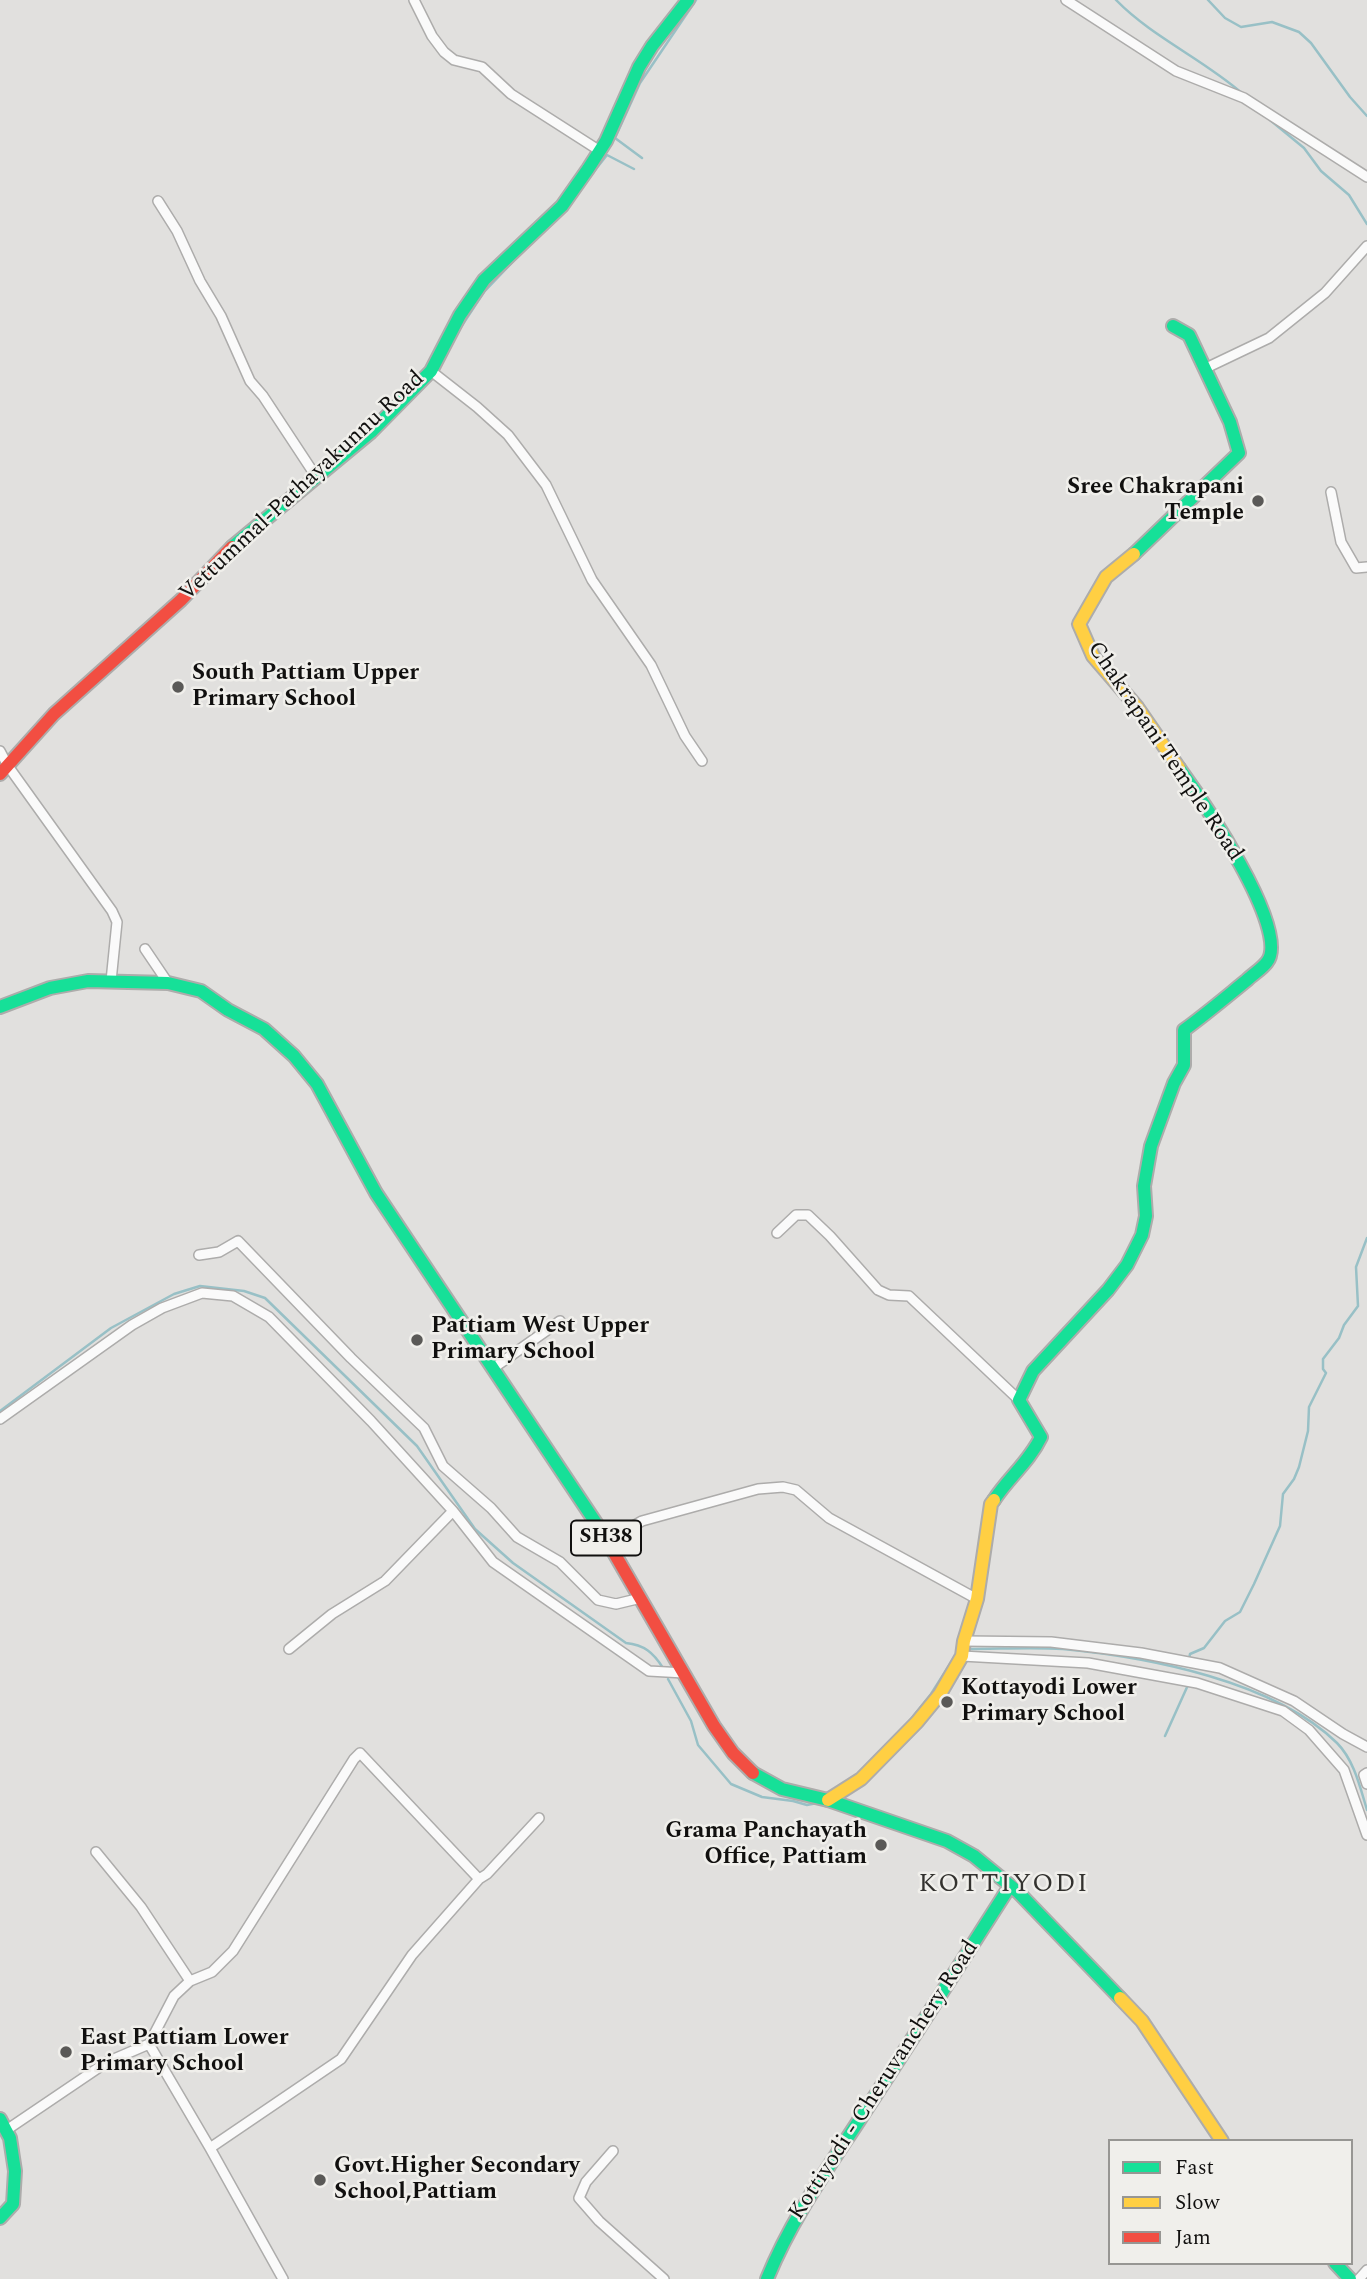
<!DOCTYPE html>
<style>
body{margin:0}
#map{position:relative;width:1367px;height:2279px;overflow:hidden;background:#e1e0de;font-family:Spectral,serif}
canvas{display:block}
.legend{position:absolute;left:1108px;top:2139px;width:245px;height:126px;box-sizing:border-box;background:#f0efeb;border:2px solid #979693;margin:0;padding:9px 12px;list-style:none;font-size:21px;color:#11100f}
.legend li{display:flex;align-items:center;gap:14px;height:35px}
.legend b{width:35px;border:2px solid #979693}
</style>
<div id="map">
<canvas width="1367" height="2279"></canvas>
<ul class="legend">
<li><b style="height:9px;background:#16e098"></b>Fast</li>
<li><b style="height:9px;background:#ffcf43"></b>Slow</li>
<li><b style="height:9px;background:#f24e42"></b>Jam</li>
</ul>
</div>
<script>
const ctx = document.querySelector('canvas').getContext('2d');
ctx.lineJoin = 'round';
function strokePath(path, color, width, dash) { ctx.strokeStyle = color; ctx.lineWidth = width; ctx.lineCap = dash ? 'butt' : 'round'; ctx.setLineDash(dash || []); ctx.stroke(path); }
function write(font, color, halo, rows, align = 'center') {
  ctx.font = font + ' Spectral,serif'; ctx.lineWidth = 5; ctx.setLineDash([]); ctx.textBaseline = 'middle'; ctx.strokeStyle = halo; ctx.fillStyle = color; for (const [text, x, y, turn = 0] of rows) {
    ctx.save(); ctx.translate(x, y); ctx.rotate((+turn || 0) * Math.PI / 180); ctx.textAlign = isNaN(turn) ? turn : align; if (halo) ctx.strokeText(text, 0, 0); ctx.fillText(text, 0, 0); ctx.restore();
  }
}
strokePath(new Path2D(`
 M1116 0C1152 37 1203 59 1243 94
 M1208 0 1225 18 1241 27 1272 22 1299 32 1311 43 1350 97 1367 116
 M1270 120 1304 148 1321 171 1349 195 1367 224
 M642 158 615 138 640 83 696 0
 M588 179 607 155 634 169
 M459 330 484 292 525 249
 M0 1411 111 1328 174 1294 200 1286 244 1291 265 1298 417 1446 475 1529 513 1563 626 1643C644 1645 653 1652 663 1668
 M967 1649C999 1649 1032 1647 1063 1649 1148 1657 1274 1681 1337 1743 1354 1760 1360 1787 1367 1810
 M1189 1659 1190 1654 1204 1648 1225 1621 1240 1612 1254 1584 1280 1526 1283 1494 1294 1479 1299 1467 1308 1431 1309 1407 1326 1373 1323 1369V1359L1339 1338 1344 1325 1358 1306 1356 1267 1367 1238
 M668 1679 691 1721 698 1745 731 1784 762 1797 793 1801 807 1805 817 1803
 M907 1724 931 1694 957 1653
 M1165 1736 1188 1685`), '#98c0c6', 2.5);
const street = new Path2D(`
 M414 0 432 36 444 52 454 60 482 67 511 94 600 151
 M1066 0 1176 71 1244 98 1367 177
 M158 201 177 231 200 281 221 316 250 381 263 396 317 478
 M1204 369 1269 338 1325 293 1367 246
 M431 371 477 407 508 435 546 485 592 580 651 665 685 736 702 761
 M1331 492 1341 542 1356 568 1367 567
 M0 751 8 766 112 911 117 922 111 981
 M145 949 168 983
 M777 1233 796 1215H808L830 1236 878 1290 889 1295 909 1296 1019 1400
 M199 1255 219 1252 238 1241 351 1358 424 1428 443 1466 491 1508 517 1537 560 1562 598 1600 616 1604 641 1598
 M492 1369 560 1321
 M0 1419 132 1325 162 1308 202 1293 233 1296 269 1317 371 1421 453 1511 493 1562 649 1671 684 1673
 M608 1540 642 1521 758 1489 783 1487 796 1490 829 1518 977 1599
 M964 1641 1051 1642 1141 1653 1220 1668 1294 1701 1343 1734 1367 1747
 M289 1649 332 1614 385 1581 453 1511
 M962 1656 1088 1663 1197 1683 1283 1711 1309 1730 1344 1770 1367 1835
 M1367 1773 1364 1775 1367 1784
 M96 1852 141 1907 190 1981
 M149 2044 210 2148 283 2279
 M8 2129 107 2062 149 2044 174 1996 190 1981 212 1972 233 1951 354 1759 360 1753 479 1879
 M210 2148 341 2059 412 1955 479 1879 487 1874 539 1818
 M613 2151 586 2182 579 2198 599 2221 664 2279
 M1359 2279 1367 2270`);
const fast = new Path2D(`
 M232 547 371 432 431 371 460 315 484 280 562 206 588 169 606 141 639 67 652 46 688 0
 M1134 554 1239 453 1230 422 1189 335 1173 326
 M0 1007 50 988 88 981 168 983 201 991 228 1010 264 1029 294 1056 317 1084 376 1193 602 1532
 M994 1500C1009 1477 1029 1462 1041 1437L1019 1400 1033 1371 1108 1290 1127 1265 1142 1235 1146 1216 1144 1186 1151 1146 1174 1083 1184 1065V1030C1206 1014 1226 997 1247 980 1253 974 1262 969 1267 962 1292 931 1200 797 1179 768
 M753 1773 782 1789 828 1800 947 1841 974 1856 1018 1892 1120 1998
 M0 2119 10 2138 15 2171 13 2204 0 2218
 M1335 2263 1350 2279
 M767 2279C791 2220 826 2171 860 2119 911 2042 960 1964 1010 1886`);
const slow = new Path2D(`
 M1134 554 1106 577 1079 624 1093 656 1137 707 1179 768
 M828 1800 861 1779 917 1722 940 1694 962 1656 964 1641 977 1599 991 1504 994 1500
 M1120 1998 1142 2021 1222 2141`);
const jam = new Path2D(`
 M0 774 54 714 181 600 232 547
 M602 1532 714 1726 733 1753 753 1773`);
strokePath(street, '#adacab', 12);
strokePath(fast, '#adacab', 16);
strokePath(slow, '#adacab', 16);
strokePath(jam, '#adacab', 16);
strokePath(street, '#fafafa', 9);
strokePath(fast, '#16e098', 12);
strokePath(slow, '#ffcf43', 12);
strokePath(jam, '#f24e42', 12);
for (const [x, y, r, color] of [
 [1258,501,7,"#5a5957"],
 [178,687,7,"#5a5957"],
 [417,1340,7,"#5a5957"],
 [947,1702,7,"#5a5957"],
 [881,1845,7,"#5a5957"],
 [66,2052,7,"#5a5957"],
 [320,2180,7,"#5a5957"]
]) { const dot = new Path2D(); dot.arc(x, y, r, 0, 2 * Math.PI); ctx.fillStyle = color; ctx.fill(dot); strokePath(dot, '#f0efeb', 2.5); }
for (const [x, y, w] of [
 [606,1538,70]
]) { const box = new Path2D(); box.roundRect(x - w / 2, y - 17.5, w, 35, 5); ctx.fillStyle = '#f0efeb'; ctx.fill(box); strokePath(box, '#11100f', 2); }
write('bold 21px', '#11100f', null, [
 ["SH38",606,1538]
]);
write('23px', '#11100f', '#f0efeb', [
 ["Vettummal-Pathayakunnu Road",303,487,-43],
 ["Chakrapani Temple Road",1164,752,56],
 ["Kottiyodi - Cheruvanchery Road",885,2081,-57]
]);
write('bold 23px', '#11100f', '#f0efeb', [
 ["Sree Chakrapani",1244,488,"right"],
 ["Temple",1244,514,"right"],
 ["South Pattiam Upper",192,674],
 ["Primary School",192,700],
 ["Pattiam West Upper",431,1327],
 ["Primary School",431,1353],
 ["Kottayodi Lower",961,1689],
 ["Primary School",961,1715],
 ["Grama Panchayath",867,1832,"right"],
 ["Office, Pattiam",867,1858,"right"],
 ["East Pattiam Lower",80,2039],
 ["Primary School",80,2065],
 ["Govt.Higher Secondary",334,2167],
 ["School,Pattiam",334,2193]
], 'left');
ctx.letterSpacing = '2px';
write('26px', '#33322f', '#f0efeb', [
 ["KOTTIYODI",1004,1886]
]);
ctx.letterSpacing = '0px';
</script>
